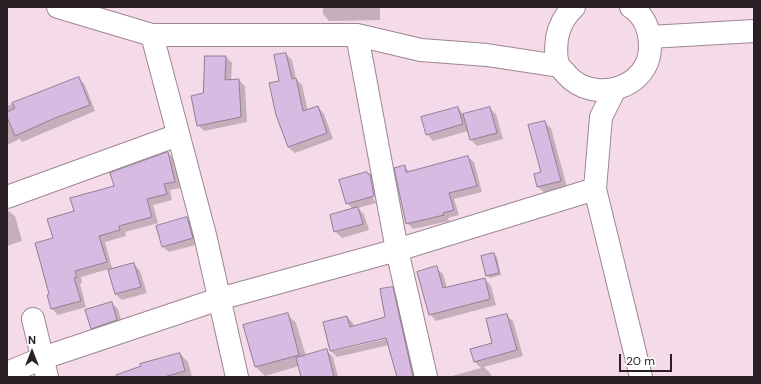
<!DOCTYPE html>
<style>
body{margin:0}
#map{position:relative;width:761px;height:384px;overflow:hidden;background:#f5dbe9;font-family:"DM Sans",sans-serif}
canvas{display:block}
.frame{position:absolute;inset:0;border:8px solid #291f25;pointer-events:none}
.north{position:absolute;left:12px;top:332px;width:40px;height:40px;-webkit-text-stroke:3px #fff;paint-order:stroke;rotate:0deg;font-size:11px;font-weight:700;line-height:16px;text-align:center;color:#291f25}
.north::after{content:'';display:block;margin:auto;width:14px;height:18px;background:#291f25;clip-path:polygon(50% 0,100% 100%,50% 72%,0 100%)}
.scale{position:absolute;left:619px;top:354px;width:53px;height:18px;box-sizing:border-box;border:2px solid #291f25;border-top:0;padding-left:5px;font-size:12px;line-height:14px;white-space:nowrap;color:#291f25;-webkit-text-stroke:3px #fff;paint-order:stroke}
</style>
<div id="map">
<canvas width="761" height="384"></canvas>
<div class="frame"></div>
<div class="north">N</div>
<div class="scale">20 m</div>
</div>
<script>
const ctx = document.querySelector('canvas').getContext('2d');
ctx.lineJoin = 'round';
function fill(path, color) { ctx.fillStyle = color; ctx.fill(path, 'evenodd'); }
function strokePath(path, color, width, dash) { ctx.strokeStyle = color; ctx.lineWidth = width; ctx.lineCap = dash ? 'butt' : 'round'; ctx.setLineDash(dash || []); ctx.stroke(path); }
fill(new Path2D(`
 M323 7H380V20L329 21 323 14Z
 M286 54 292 60 296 79 302 85 308 111 318 107 324 114 333 139 295 153 288 147 280 82Z
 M226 57 232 63 231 81 239 80 245 86 247 122 204 131 198 125 204 94Z
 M79 78 85 85 95 111 22 142 20 139 7 145V106Z
 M458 108 464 115 489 108 496 114 503 139 477 146 471 140 468 131 433 141 427 134Z
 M544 122 551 128 567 187 545 193 538 187 535 175 542 172Z
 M168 153 174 159 181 188 170 190 172 200 153 205 158 223 125 232 126 236 105 242 112 268 81 277 82 283 80 284 86 307 58 315 52 309 48 295H50L54 239 75 212Z
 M468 157 474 162 482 192 454 199 459 215 448 218 449 221 413 229 407 223 404 166 410 172Z
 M370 175 376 181 380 202 358 208 364 214 369 230 342 238 335 231 353 209 347 203ZM370 179H372L376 201H374Z
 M7 210 15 216 22 241 7 246Z
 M187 219 193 225 199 244 169 252 162 246Z
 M494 254 497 257 501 275 490 278 487 275Z
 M134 264 140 271 147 293 122 300 115 294 109 271Z
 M436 268 443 274 447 288 485 279 491 286 496 305 436 321 430 314Z
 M392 288 398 294 417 377H398L389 345 337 357 331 351 347 317 353 323 354 327 386 318ZM391 336V338L334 351V349Z
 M111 303 118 309 123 326 98 335 92 328Z
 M287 314 296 323 306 356 326 350 333 357 338 377H302L299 366 265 376 256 367Z
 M506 315 513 321 523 356 484 367 490 373 492 377H448L481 368 475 362 472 349 493 343Z
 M180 354 188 362 192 377H113Z`), '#0003');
const building = new Path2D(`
 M286 53 292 79 296 78 303 111 318 106 327 133 288 147 276 115 269 83 279 81 274 55Z
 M205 56H226L225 80 239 79 241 117 197 126 191 96 203 93Z
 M79 77 90 105 55 118 15 136 7 117V112L15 108 12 103Z
 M458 107 463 124 426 135 421 117Z
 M490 107 497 133 470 140 463 114Z
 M545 121 561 181 537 187 534 174 541 172 528 125Z
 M168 152 175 182 164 184 167 194 147 199 152 217 119 226 120 230 99 236 107 262 75 271 77 277 74 278 81 301 51 309 47 295 49 294 35 243 53 238 47 219 74 211 70 198 114 186 110 173Z
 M468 156 477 186 449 193 454 210 443 213 444 215 406 224 394 168 405 165 406 172Z
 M367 172 368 174H370L374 196 346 204 339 180Z
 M358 207 363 224 334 232 330 215Z
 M187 217 193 238 162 247 156 226Z
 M494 253 499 273 486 276 481 256Z
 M134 263 141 287 115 294 108 270Z
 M437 266 443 288 485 278 490 299 429 315 417 272Z
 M393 287 413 377H397L386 338 330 351 323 322 347 316 350 327 385 317 380 289Z
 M112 302 117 320 91 329 85 310Z
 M288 313 299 355 255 367 243 325Z
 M507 314 517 350 474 362 470 349 492 343 486 319Z
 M327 349 334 377H301L296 358Z
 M180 353 185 371 164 377H117L116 375 141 366 140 364Z`);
fill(building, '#d7bbe2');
strokePath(building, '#8e7f94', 1);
const minor = new Path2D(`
 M58 7 152 35H357L421 50 487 55 559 66
 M574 7C565 15 559 27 557 38 556 47 555 58 559 66 561 69 565 72 567 75 594 105 650 88 650 47 650 31 645 16 631 7
 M152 35 205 235 237 377
 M357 35 397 250 426 377
 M650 37 754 31
 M615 89 601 117 595 189 641 377
 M7 197 178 135
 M33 319 47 377
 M7 373 43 358 219 299 397 250 595 189`);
strokePath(minor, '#9d8693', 24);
strokePath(minor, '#fff', 22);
</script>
